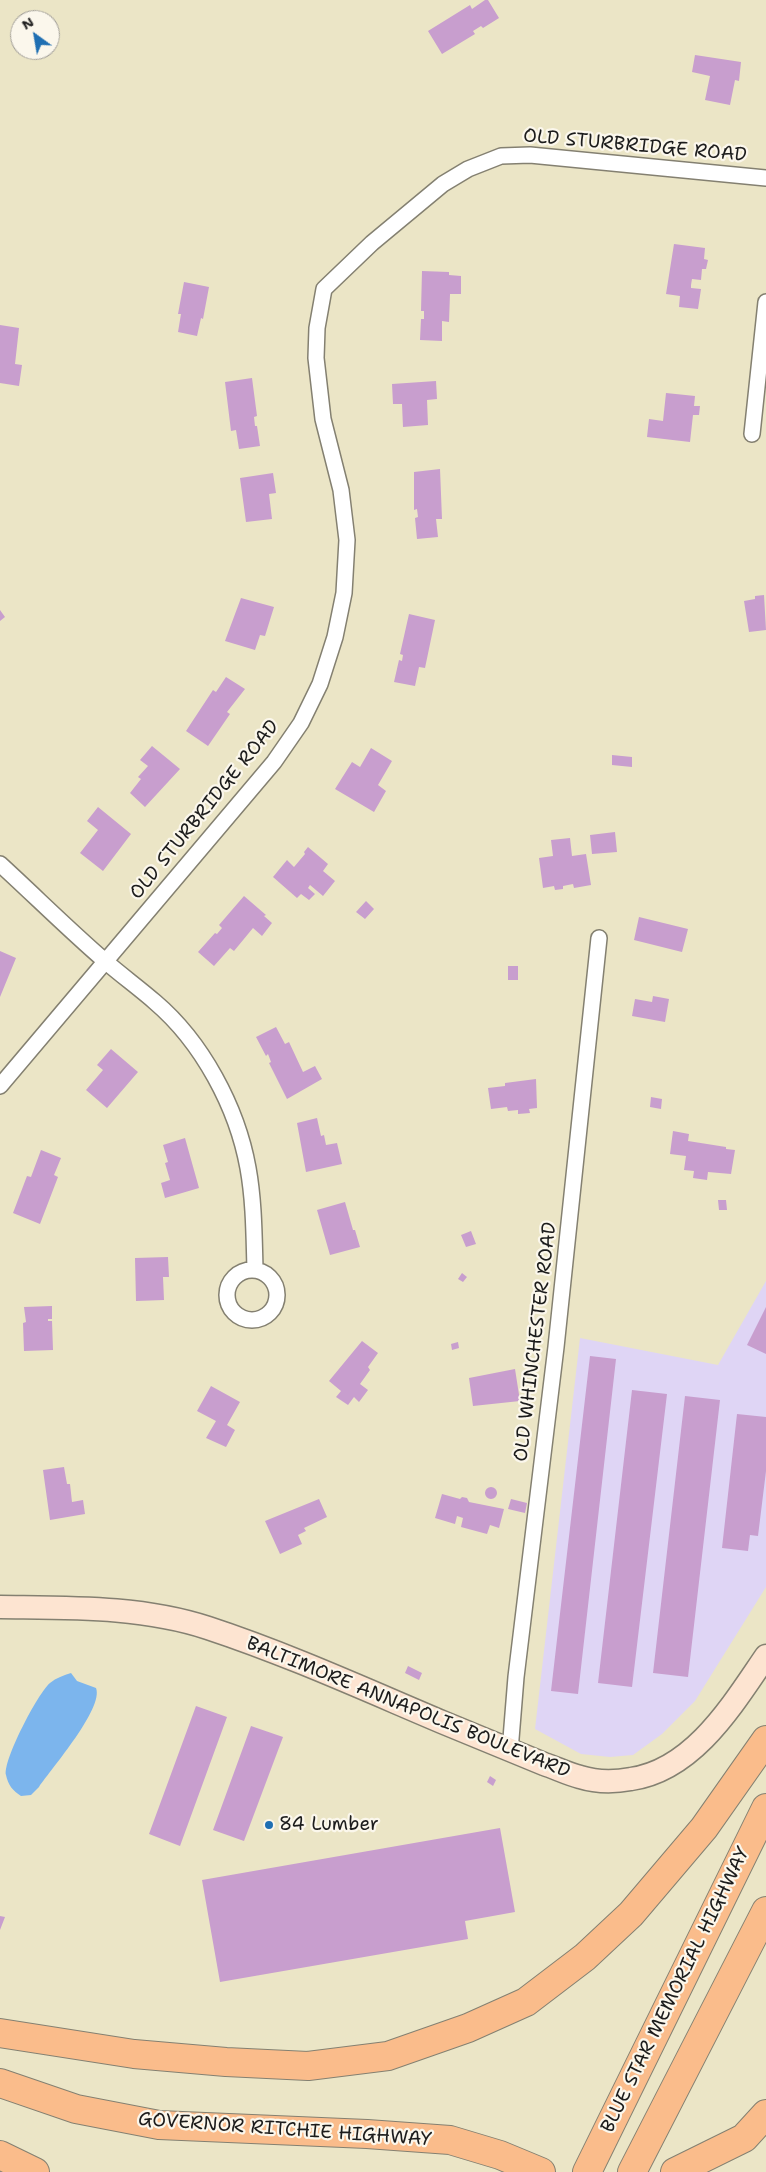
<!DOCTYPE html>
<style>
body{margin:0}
#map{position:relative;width:766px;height:2172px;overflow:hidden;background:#ebe5c6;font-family:"Shantell Sans",sans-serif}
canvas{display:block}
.north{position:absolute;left:10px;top:10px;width:50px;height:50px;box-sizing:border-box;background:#fbf7ec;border:1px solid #a29f99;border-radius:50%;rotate:328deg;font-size:14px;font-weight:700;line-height:20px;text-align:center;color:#1c1c1c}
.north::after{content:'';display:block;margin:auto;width:18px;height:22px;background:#1f6fb2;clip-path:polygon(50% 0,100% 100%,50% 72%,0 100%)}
</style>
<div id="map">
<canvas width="766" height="2172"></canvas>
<div class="north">N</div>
</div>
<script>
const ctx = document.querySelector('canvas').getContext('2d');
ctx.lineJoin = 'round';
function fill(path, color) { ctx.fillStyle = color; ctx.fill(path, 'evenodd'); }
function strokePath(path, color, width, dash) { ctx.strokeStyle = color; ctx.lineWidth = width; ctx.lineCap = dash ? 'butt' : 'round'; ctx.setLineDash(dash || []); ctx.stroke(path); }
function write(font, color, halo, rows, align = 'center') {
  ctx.font = font + ' "Shantell Sans",sans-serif'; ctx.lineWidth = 4.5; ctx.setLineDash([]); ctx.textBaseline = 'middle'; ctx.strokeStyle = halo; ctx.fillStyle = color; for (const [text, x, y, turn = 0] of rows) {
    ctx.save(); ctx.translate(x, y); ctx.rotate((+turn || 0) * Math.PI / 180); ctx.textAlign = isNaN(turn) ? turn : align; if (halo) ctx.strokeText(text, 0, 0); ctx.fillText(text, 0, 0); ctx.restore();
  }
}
fill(new Path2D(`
 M766 1281V1587L695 1701 662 1734 633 1755 610 1757 581 1754 535 1729 580 1338 718 1365Z`), '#dfd5f5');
fill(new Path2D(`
 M71 1673 77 1681 96 1688C104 1708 52 1768 39 1787L31 1795 21 1796C13 1791 8 1785 6 1775 3 1760 38 1693 50 1683 56 1678 64 1675 71 1673Z`), '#7cb5ed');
fill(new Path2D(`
 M485 0H488L499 18 483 28 481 26 473 31 475 34 442 54 428 31 470 5 472 9Z
 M695 55 741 62 739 81 735 80 730 105 705 100 710 76 692 72Z
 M674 244 705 248 704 259 708 260 706 269H702L701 280 692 279 691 285V288L701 289 698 309 679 307 680 296 666 294Z
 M422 271 449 272V275L461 276V294H450L449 322 442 321V341L420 340 421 319H424V311H421Z
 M184 282 209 287 203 319 201 318 197 336 178 332 181 314H178Z
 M0 325 19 328 15 364 22 365 19 386 0 383Z
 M252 378 257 416 254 417 255 426H257L260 446 239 449 236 430 231 431 225 382Z
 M436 381 437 399 427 400 428 425 403 427 402 404H393L392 384Z
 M666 393 695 396 694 406H700L699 415H693L690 442 647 437 649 419 663 421Z
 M440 469 442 519H436L438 537 417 539 415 518 418 517 417 509 414 510V472Z
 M273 473 276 493 269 494 272 519 246 522 240 478Z
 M764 595 766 630 749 632 744 601 755 599V596Z
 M241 598 274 607 265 636 260 635 255 650 225 641Z
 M0 610 5 617 0 621Z
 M409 614 435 620 425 668 419 667 415 686 394 682 399 660 402 661 403 655 400 654Z
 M226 677 245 689 227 712 230 714 208 746 186 731 213 690 216 692Z
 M152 746 180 769 145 807 130 793 141 779 138 777 148 766 140 760Z
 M371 748 392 761 378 785 386 791 374 812 335 789 352 762 360 767Z
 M612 755 632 757V767L612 765Z
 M98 807 131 834 103 871 80 853 98 830 87 821Z
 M615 832 617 852 592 854 590 835Z
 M570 838 572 856 586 854 591 885 574 888 573 884 563 886V889L555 890 554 886 543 888 539 858 553 856 551 840Z
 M308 847 328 864 323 871 335 881 323 896 310 885 308 888 315 894 309 900 301 894 297 898 273 877 287 860 294 867 305 854 304 852Z
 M244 896 266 915 264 916 272 923 262 936 253 928 234 951 230 948 214 966 198 952 215 933 217 934 222 928 219 925Z
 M366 901 374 909 365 919 356 912Z
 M639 917 688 929 682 952 634 940Z
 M0 951 16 958 0 997Z
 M508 966H518V980H508Z
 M653 996 669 999 665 1022 632 1016 635 999 652 1002Z
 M276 1027 285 1044 289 1042 303 1072 315 1066 322 1079 287 1099 269 1063 271 1062 268 1054 266 1056 256 1037Z
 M111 1049 138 1072 107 1108 86 1090 103 1070 97 1065Z
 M536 1079 537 1108 529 1109 530 1113 518 1114V1110L508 1111 507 1107 491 1109 488 1088 505 1086V1083Z
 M651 1097 662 1099 661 1109 650 1107Z
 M317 1118 321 1136 324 1135 326 1145 337 1143 342 1164 306 1172 297 1123Z
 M673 1131 689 1134 688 1141 726 1147V1149L735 1150 731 1174 708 1172 707 1180 693 1178 694 1171 684 1170 686 1156 670 1154Z
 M185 1138 199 1188 165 1198 161 1183 170 1180 165 1163 168 1162 163 1145Z
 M41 1150 61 1158 54 1175 58 1177 40 1224 13 1213 27 1176 31 1177Z
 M718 1200H726L727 1210H719Z
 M345 1202 353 1230H355L360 1247 330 1255 317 1210Z
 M471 1231 476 1244 466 1247 461 1235Z
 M168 1257 169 1277H163L164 1300 136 1301 135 1258Z
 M462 1273 467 1277 463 1282 458 1279Z
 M52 1306V1319H48V1321H52L53 1350 24 1351 23 1323 26 1322 24 1307Z
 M766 1307V1354L747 1345Z
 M362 1341 378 1353 368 1367 370 1370 360 1384 368 1390 359 1402 354 1397 348 1405 336 1397 341 1391 329 1381Z
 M458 1342 459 1348 452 1350 451 1344Z
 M590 1356 616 1359 578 1694 551 1691Z
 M515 1369 520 1401 473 1406 469 1378Z
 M211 1386 240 1402 227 1425 235 1430 226 1447 206 1438 216 1421 197 1411Z
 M632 1390 667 1394 632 1687 598 1683Z
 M685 1396 720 1400 688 1677 653 1673Z
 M737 1414 766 1417V1471L758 1536 750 1535 748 1551 722 1548Z
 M64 1467 67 1484H70L72 1502 83 1500 85 1514 50 1520 43 1470Z
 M485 1493a6 6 0 1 1 12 0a6 6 0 1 1-12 0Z
 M442 1494 460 1499 462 1497 467 1498 469 1502 504 1509 499 1528 490 1525 487 1534 461 1527 463 1518 457 1516 455 1524 435 1518Z
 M319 1499 327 1517 304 1528 306 1531 298 1535 302 1544 280 1554 265 1521Z
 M511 1499 527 1503 525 1513 508 1509Z
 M408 1666 422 1673 419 1680 405 1673Z
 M196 1706 227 1717 180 1846 149 1834Z
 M251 1726 283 1737 244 1841 213 1830Z
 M490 1776 496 1780 493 1786 487 1782Z
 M500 1828 515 1912 465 1921 468 1939 220 1982 202 1880Z
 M0 1916 5 1917 0 1930Z`), '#c89ece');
const street = new Path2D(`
 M752 434 766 302
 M0 864C35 896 69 930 105 961 121 975 139 988 155 1002 202 1042 237 1107 248 1168 254 1201 254 1235 255 1269
 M0 1086 274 762 301 723 320 684 335 637 344 593 347 540 341 490 323 419 316 358 317 328 324 289 372 243 443 184 468 169 501 156 530 155 766 178
 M227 1295a25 25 0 1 1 50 0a25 25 0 1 1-50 0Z
 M510 1751 516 1677 556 1347 599 938`);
const secondary = new Path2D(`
 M0 1607C69 1608 141 1606 208 1628 287 1654 364 1689 442 1722 476 1736 510 1750 544 1764 556 1768 568 1774 580 1777 596 1782 615 1782 631 1779 694 1770 733 1704 766 1656`);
const highway = new Path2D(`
 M0 2033 134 2054 226 2062 308 2066 388 2056 468 2028 526 2002 585 1957 631 1914 704 1828 766 1740
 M0 2083 76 2109 159 2125 367 2134 450 2140 500 2155 541 2172
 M0 2155 35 2172
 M587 2172 766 1808
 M632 2172 766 1911
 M675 2172 744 2138 766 2114`);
strokePath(street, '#848071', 18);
strokePath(secondary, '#848071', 25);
strokePath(highway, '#848071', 30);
strokePath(street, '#fff', 15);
strokePath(secondary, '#fde4d1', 22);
strokePath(highway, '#fabc8b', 28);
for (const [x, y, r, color] of [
 [269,1825,5,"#1f6fb2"]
]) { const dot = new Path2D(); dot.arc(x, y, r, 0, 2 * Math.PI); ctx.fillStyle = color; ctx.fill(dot); strokePath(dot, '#fbf7ec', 2); }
write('19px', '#1c1c1c', '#fbf7ec', [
 ["OLD STURBRIDGE ROAD",635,146,5],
 ["OLD STURBRIDGE ROAD",205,810,-51],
 ["OLD WHINCHESTER ROAD",536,1342,-83],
 ["BALTIMORE ANNAPOLIS BOULEVARD",408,1708,22],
 ["BLUE STAR MEMORIAL HIGHWAY",676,1990,-64],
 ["GOVERNOR RITCHIE HIGHWAY",285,2130,4]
]);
write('19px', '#1c1c1c', '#fbf7ec', [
 ["84 Lumber",279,1825]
], 'left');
</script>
